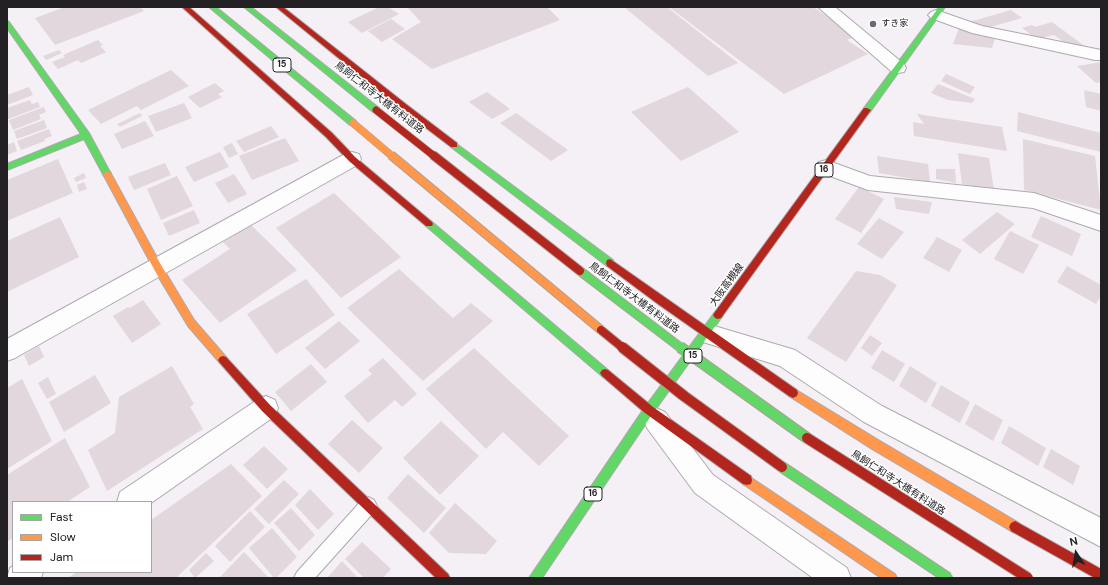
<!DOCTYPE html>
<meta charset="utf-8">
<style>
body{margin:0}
#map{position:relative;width:1108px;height:585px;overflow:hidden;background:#f4f0f6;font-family:"DM Sans",sans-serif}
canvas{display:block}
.frame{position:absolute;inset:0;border:8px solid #232024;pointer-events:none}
.legend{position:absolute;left:12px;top:501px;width:140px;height:72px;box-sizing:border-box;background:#fff;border:1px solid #a7a6a7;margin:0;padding:5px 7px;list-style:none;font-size:12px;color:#232024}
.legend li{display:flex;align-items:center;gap:8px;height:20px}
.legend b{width:20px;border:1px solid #a7a6a7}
.north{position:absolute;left:1056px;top:533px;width:40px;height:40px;-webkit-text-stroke:3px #fff;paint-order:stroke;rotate:348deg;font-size:11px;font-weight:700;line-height:16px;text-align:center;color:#232024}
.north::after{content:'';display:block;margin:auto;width:14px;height:18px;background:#232024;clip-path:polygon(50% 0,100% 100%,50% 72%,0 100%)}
</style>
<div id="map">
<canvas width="1108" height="585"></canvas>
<div class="frame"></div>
<ul class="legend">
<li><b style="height:5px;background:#63d668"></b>Fast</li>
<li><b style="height:5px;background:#ff974d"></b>Slow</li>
<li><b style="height:5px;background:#b3261e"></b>Jam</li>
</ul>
<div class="north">N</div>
</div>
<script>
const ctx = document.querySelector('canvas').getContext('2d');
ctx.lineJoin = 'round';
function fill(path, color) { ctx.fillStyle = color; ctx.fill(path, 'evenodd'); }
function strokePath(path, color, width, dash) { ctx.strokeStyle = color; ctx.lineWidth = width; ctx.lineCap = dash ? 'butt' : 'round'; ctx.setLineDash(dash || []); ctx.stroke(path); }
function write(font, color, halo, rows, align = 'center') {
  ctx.font = font + ' "DM Sans","Noto Sans JP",sans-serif'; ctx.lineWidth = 3; ctx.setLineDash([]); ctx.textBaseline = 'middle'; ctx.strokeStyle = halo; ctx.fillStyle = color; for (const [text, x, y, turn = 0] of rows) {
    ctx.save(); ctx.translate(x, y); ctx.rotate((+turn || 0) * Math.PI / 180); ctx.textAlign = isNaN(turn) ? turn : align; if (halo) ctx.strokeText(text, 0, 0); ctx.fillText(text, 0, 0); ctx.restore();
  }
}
fill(new Path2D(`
 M65 7H140L144 11 55 45 35 18Z
 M379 7H388L399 14 362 33 348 22Z
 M407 7H547L560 20 432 69 392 39 421 22Z
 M624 7H667L738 63 708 76Z
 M669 7H813L857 36 847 40 868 54 784 94Z
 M1011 10 1022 18 987 28 969 22Z
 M391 19 405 29 382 42 368 31Z
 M1052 22 1090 50 1071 47 1054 35 1037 39 1022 28 1032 25 1035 27Z
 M959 28 995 38 992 48 953 44Z
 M98 40 103 45 100 46 106 52 81 63 78 60 58 69 52 62 65 57 63 55Z
 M59 50 62 53 46 60 43 56Z
 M1101 62V82L1096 83 1077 66Z
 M171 70 189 86 141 110 137 106 101 124 88 110Z
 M946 74 975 87 970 94 941 81Z
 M215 83 224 91 218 94 222 97 200 108 188 97Z
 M938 84 975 99 972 103 948 100 931 93Z
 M29 87 33 95 7 105V95Z
 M688 87 739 132 681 161 631 112Z
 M1084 90 1101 94V111L1086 107Z
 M487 92 510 109 492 119 469 102Z
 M30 100 32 104 38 102 40 107 8 119 7 108Z
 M184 103 192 118 156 132 148 116Z
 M44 107 46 112 39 115 41 119 13 130 9 120Z
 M1018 112 1101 133V152L1017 131Z
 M140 113 142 116 120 127 117 124Z
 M516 113 568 150 551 161 500 123Z
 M917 114 1002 127 1007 151 914 136 913 122 924 124Z
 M44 120 47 128 17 139 14 131Z
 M145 121 154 136 122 149 114 134Z
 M271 126 279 137 244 152 236 141Z
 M49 129 52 136 44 139 45 141 21 150 17 141Z
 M285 138 299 161 252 180 239 156Z
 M1023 139 1095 156 1101 210 1024 190Z
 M14 142 17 151 7 155V145Z
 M232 143 238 154 229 158 223 147Z
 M220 152 229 167 194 182 185 167Z
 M958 153 989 158 994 190 962 184Z
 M877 156 928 164 930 182 879 173Z
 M58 159 73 193 7 221V180Z
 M165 163 171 175 134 190 128 177Z
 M936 169H955L956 183 936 179Z
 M84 173 86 178 76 182 74 178Z
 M234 174 247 194 228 203 215 183Z
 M177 176 193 206 161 220 147 189Z
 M84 182 87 189 79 192 77 185Z
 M859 187 884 199 861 233 835 219Z
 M334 193 401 257 341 298 276 228Z
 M894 197 932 202 929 214 896 209Z
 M194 210 200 223 169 236 163 223Z
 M997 212 1015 224 980 254 962 240Z
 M1041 216 1081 234 1072 256 1031 237Z
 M60 217 79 257 7 292V241Z
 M879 218 904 232 882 259 857 244Z
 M251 225 297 270 220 323 182 280 230 249 223 242Z
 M1010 231 1039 245 1023 274 994 259Z
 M937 237 962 250 949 272 923 258Z
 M1067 266 1101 285V296L1096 304 1057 282Z
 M399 269 453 318 471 303 493 321 423 381 347 308Z
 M856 271 880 275 897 285 846 362 807 338Z
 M306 279 335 315 276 354 247 314Z
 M143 300 161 324 132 343 113 316 128 307 130 308Z
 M339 321 360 341 325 369 305 348Z
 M870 335 882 343 872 356 861 348Z
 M39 346 44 357 29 366 24 355Z
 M474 348 569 436 539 466 503 432 486 449 426 389Z
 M882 350 905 364 894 382 871 368Z
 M383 358 417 394 402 407 395 400 368 423 344 396 372 374 368 370Z
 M311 364 327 382 291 411 275 392Z
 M172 366 194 404 190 407 203 429 107 491 88 450 115 433 119 397Z
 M910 366 937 383 926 403 899 386Z
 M95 375 111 403 64 432 49 402Z
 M48 377 56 394 47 399 38 383Z
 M22 379 52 441 7 469V388Z
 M941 385 970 402 960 423 931 406Z
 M975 404 1003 420 993 441 965 424Z
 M352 420 383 448 359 473 328 444Z
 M441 421 479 456 440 495 403 458Z
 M1009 426 1046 448 1038 466 1001 443Z
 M65 438 90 487 67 502H13V538L7 542V475Z
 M264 446 288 469 267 489 243 465Z
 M1051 449 1080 466 1073 485 1043 467Z
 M231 464 262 496 176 578H68L77 572H151V520Z
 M408 474 446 508 424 533 387 498Z
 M284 480 299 494 269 524 254 509Z
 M310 489 334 514 318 530 295 505Z
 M455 503 497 541 486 554 449 553 429 533Z
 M291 508 315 535 299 551 274 523Z
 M250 511 265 527 230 562 215 546Z
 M272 528 297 557 276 578H274L249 548Z
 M362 542 391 569 383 578H364L345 559Z
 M244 552 269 578H221L220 577Z
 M206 553 214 561 195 578 189 570Z
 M342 561 358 578H327Z`), '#e1d7dd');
const lane = new Path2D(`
 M368 497 374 500 377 506 374 512 315 578H294L297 572 362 500Z`);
const street = new Path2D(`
 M818 7H835L904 64 906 68 904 72 898 73 892 72Z
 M936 10 982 26 1101 50V60H1095L972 33 931 18 928 15 931 12Z
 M352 152 359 154 361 159 359 164 15 358 7 361V339L345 154Z
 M826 160 870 176 1034 193 1101 215V231L1033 208 868 190 819 172 816 167 819 162Z
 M711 325 795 350 882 406 1101 518V547L864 422 780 366 703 342 700 335 703 328Z
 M266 396 275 400 278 408 275 416 151 503V502H117L120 492 257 400Z
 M656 408 665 412 713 475 847 568 851 578H813L695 493 647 428 644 420 647 412Z
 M13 566V572H43L41 578H7L10 568Z`);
const fast = new Path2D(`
 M209 7H216L356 121V125H350Z
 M244 7H251L379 108V112H373Z
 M939 7H945L870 112H864V108Z
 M7 21 9 22 89 133 111 174 110 176H104L84 139 7 170V164L81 134 7 28Z
 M454 142 613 260 614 263 613 266H607L451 147V143Z
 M429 221 432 222 608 370 610 373 608 376 605 377 602 376 426 226 425 224Z
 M718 311 721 312 723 315 721 318 653 413 542 578H529L645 407 715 312Z`);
const slow = new Path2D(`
 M107 171 110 172 161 265 194 320 226 357 228 360 226 363 223 364 220 363 188 326 155 271 103 174Z
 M793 388 880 441 1019 523 1021 527 1019 531 1015 533 1011 531 872 449 789 396 788 393 789 390Z
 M747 475 895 574 897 578H881L743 484 742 480 743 476Z`);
const jam = new Path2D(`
 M182 7H189L332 133 355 157 432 222 433 224 432 226H426L349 161 326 137Z
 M276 7H283L407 105 457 143V147H451L401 109Z
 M864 108H867L871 110 721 318 718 319 715 318 713 315 715 312Z
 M610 259 797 390 798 393 797 396 793 398 789 396 658 304 607 266 606 263 607 260Z
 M223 356 226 357 270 405 448 574 450 578H436L262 411 220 363 218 360 220 357Z
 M605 369 608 370 653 407 751 476 752 480 751 484 747 485 743 484 645 413 602 376 600 373 602 370Z
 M1015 521 1101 569V578H1095L1011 531 1009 527 1011 523Z`);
strokePath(lane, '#acaaae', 2);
strokePath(street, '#acaaae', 2);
strokePath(fast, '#acaaae', 2);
strokePath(slow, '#acaaae', 2);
strokePath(jam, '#acaaae', 2);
fill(lane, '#fdfdfe');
fill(street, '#fdfdfe');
fill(fast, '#63d668');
fill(slow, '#ff974d');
fill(jam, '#b3261e');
const fastBridgeFar1 = new Path2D(`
 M580 271 681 348`);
const fastBridge = new Path2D(`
 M680 347 807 438
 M782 467 948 578`);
const slowBridgeFar1 = new Path2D(`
 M353 123 392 156`);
const slowBridge = new Path2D(`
 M391 155 601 330`);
const jamBridgeFar2 = new Path2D(`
 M376 110 434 156`);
const jamBridgeFar1 = new Path2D(`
 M433 155 580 271
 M601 330 623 348`);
const jamBridge = new Path2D(`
 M622 347 684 396 782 467
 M807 438 1028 578`);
strokePath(fastBridgeFar1, '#aca099', 10, []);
strokePath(fastBridge, '#aca099', 12, []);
strokePath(slowBridgeFar1, '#aca099', 8, []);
strokePath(slowBridge, '#aca099', 10, []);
strokePath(jamBridgeFar2, '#aca099', 8, []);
strokePath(jamBridgeFar1, '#aca099', 10, []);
strokePath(jamBridge, '#aca099', 12, []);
strokePath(fastBridgeFar1, '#63d668', 8);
strokePath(fastBridge, '#63d668', 10);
strokePath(slowBridgeFar1, '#ff974d', 7);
strokePath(slowBridge, '#ff974d', 8);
strokePath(jamBridgeFar2, '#b3261e', 7);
strokePath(jamBridgeFar1, '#b3261e', 8);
strokePath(jamBridge, '#b3261e', 10);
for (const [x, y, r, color] of [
 [873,24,4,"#6c696e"]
]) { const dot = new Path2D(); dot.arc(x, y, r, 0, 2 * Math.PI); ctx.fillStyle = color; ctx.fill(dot); strokePath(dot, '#fff', 1.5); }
write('9px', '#232024', '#fff', [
 ["すき家",881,24]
], 'left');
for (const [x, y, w] of [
 [282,65,18],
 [824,170,18],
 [693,356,18],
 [593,494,18]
]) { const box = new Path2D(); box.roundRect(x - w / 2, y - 7, w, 14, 3); ctx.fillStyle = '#fff'; ctx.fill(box); strokePath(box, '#232024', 1); }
write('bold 9px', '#232024', null, [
 ["15",282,65],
 ["16",824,170],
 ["15",693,356],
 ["16",593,494]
]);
write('10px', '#232024', '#fff', [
 ["鳥飼仁和寺大橋有料道路",379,98,38],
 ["大阪高槻線",727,285,-54],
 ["鳥飼仁和寺大橋有料道路",634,298,37],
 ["鳥飼仁和寺大橋有料道路",898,483,33]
]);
</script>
